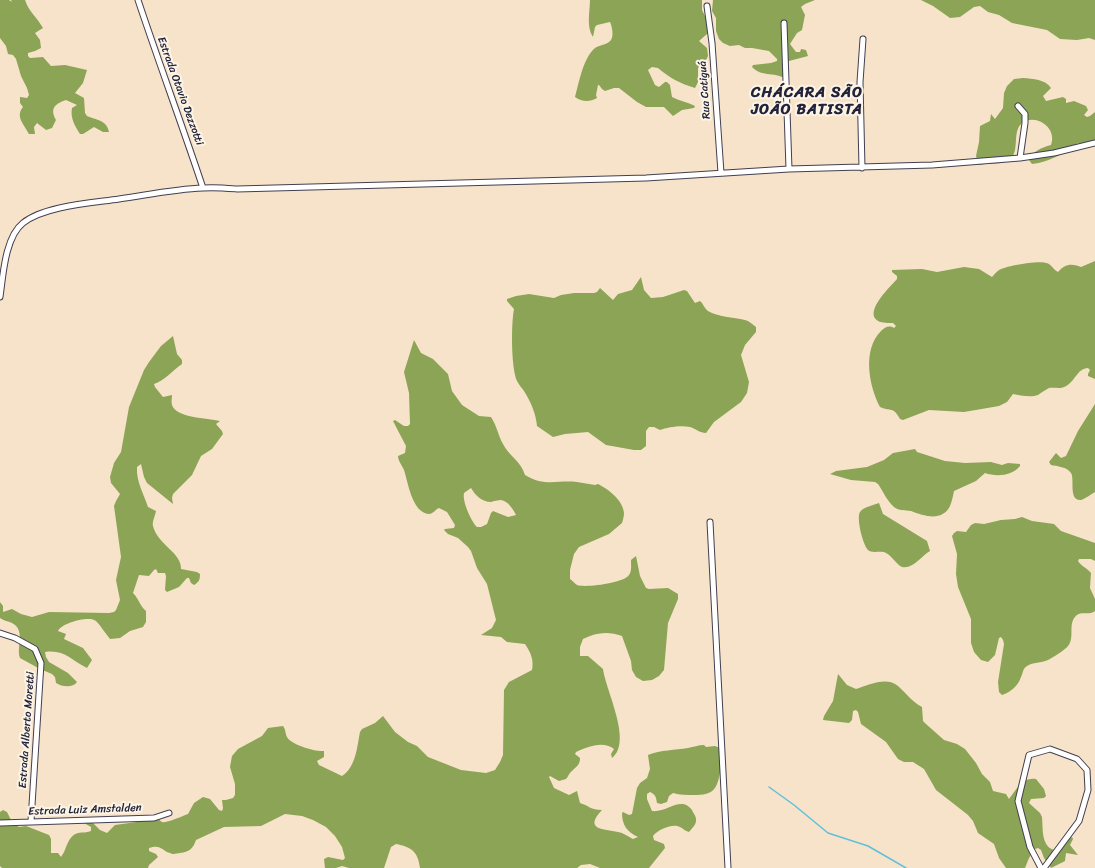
<!DOCTYPE html>
<meta charset="utf-8">
<style>
body{margin:0}
canvas{display:block;background:#f7e3ca}
</style>
<canvas width="1095" height="868"></canvas>
<script>
const ctx = document.querySelector('canvas').getContext('2d');
ctx.lineJoin = 'round';
function fill(path, color) { ctx.fillStyle = color; ctx.fill(path, 'evenodd'); }
function strokePath(path, color, width, dash) { ctx.strokeStyle = color; ctx.lineWidth = width; ctx.lineCap = dash ? 'butt' : 'round'; ctx.setLineDash(dash || []); ctx.stroke(path); }
function write(font, color, halo, rows, align = 'center') {
  ctx.font = font + ' Sriracha,sans-serif'; ctx.lineWidth = 4; ctx.setLineDash([]); ctx.textBaseline = 'middle'; ctx.strokeStyle = halo; ctx.fillStyle = color; for (const [text, x, y, turn = 0] of rows) {
    ctx.save(); ctx.translate(x, y); ctx.rotate((+turn || 0) * Math.PI / 180); ctx.textAlign = isNaN(turn) ? turn : align; if (halo) ctx.strokeText(text, 0, 0); ctx.fillText(text, 0, 0); ctx.restore();
  }
}
fill(new Path2D(`
 M0 0H9L12 2 11 0H25C29 12 37 17 43 28L35 33 40 40 41 48 35 51 28 53V56L30 58 43 57 51 66 65 65 87 70 83 83 75 93 84 98 85 113 87 116C96 120 107 120 109 132H103L94 127 83 134H80C75 126 70 118 72 108L77 105 66 100C54 104 50 109 56 120L52 128 46 130 37 123 34 127 35 134H29C24 124 15 117 23 107L20 103V97L27 98 29 95 27 88 21 76 16 59 13 55 8 54 6 46 0 38Z
 M590 0H702V10L709 24 707 34 699 41 707 48 708 56 706 60 698 68V82L695 88C681 84 668 77 658 68L652 67 648 70 655 85 659 87 665 82H667L670 85 672 97C679 101 688 102 695 106L694 108 682 110 673 116 664 107H646L637 102 619 88H614L605 91 602 89 599 85H598L596 95 597 98C590 102 582 102 575 97 579 83 583 58 595 48 599 45 607 45 611 40 614 36 612 26 610 22L597 25 595 27 593 37C586 27 590 11 590 0Z
 M713 0H815L805 4 801 7 805 15 802 30 797 33 790 44 796 52H800L801 49 806 50 808 56 789 61 787 65V80C777 71 762 78 752 67L753 65 771 63 777 61V59L769 51 752 48H745L739 45 730 46 723 43 719 39 716 31V18L712 11Z
 M921 0H1095V40L1089 38 1077 40 1060 39 1047 30 1012 23 999 15 988 12 980 6 974 7 960 17 950 18 933 6Z
 M1023 78C1033 79 1045 79 1051 88L1043 96 1046 101 1063 97 1066 99V103L1074 101 1086 106 1088 110 1084 115 1087 117 1090 116 1095 112V145L1089 141 1085 145 1078 143C1065 153 1050 162 1032 164L1029 160C1034 150 1041 148 1051 145 1058 127 1034 112 1021 124 1012 133 1020 151 1010 159 1002 166 989 162 979 165L976 156 979 142 980 126 990 121 991 114 995 119 1003 108 1004 93 1007 86 1014 79Z
 M1095 261V379L1088 376V374L1090 370 1088 368C1077 368 1075 383 1064 387 1060 389 1053 387 1049 388 1045 390 1041 393 1038 395 1030 398 1020 395 1013 394L1007 402 999 406 964 412 929 410 903 420 900 419C893 406 891 412 880 407 869 386 862 350 881 331 885 327 889 325 894 328L896 326 893 323C889 323 882 323 878 321 863 312 891 286 897 279V276L892 272V270L922 269 937 272 964 267 979 269 992 277C994 275 996 272 999 270 1006 266 1042 259 1049 264 1052 266 1054 270 1058 272 1065 264 1071 263 1081 267Z
 M641 277 644 290 651 298 663 297 684 290 687 291 695 303 700 301C703 303 704 308 708 311 718 317 733 317 745 320 749 321 752 324 756 327V332L745 345 741 355 749 382 747 393 741 402 714 422 706 433C700 433 696 429 690 427 681 425 668 427 660 430L654 427H649L646 431V446L641 450H634L606 445 588 432 565 434 553 437 537 426C536 414 531 402 524 391 522 388 519 385 517 381 511 368 511 324 514 309L507 301V299L516 296 529 294 554 298 561 295 574 293H594L597 292 600 288 613 300 618 294 632 290Z
 M173 336 177 354 182 360V364C173 370 164 381 154 384L155 387 163 397 172 395C172 398 171 402 172 405 176 418 207 418 220 421L216 424 222 431 223 434 212 449 201 456 192 475 173 494 172 498 173 504 147 483 144 477 141 464 137 467C136 482 144 494 148 507L156 511C155 516 152 522 153 526 158 545 182 553 181 569L197 572 200 574C200 580 199 582 194 585L191 583 189 578H187L179 587 167 592 165 590 166 576 165 573H158L156 569 154 570 149 576 139 575 133 593C139 599 140 606 146 611V622L143 627 130 631 120 638 110 639C105 633 101 626 96 621 90 615 61 623 58 631L66 634 64 639 83 648 92 660 87 668C71 660 64 649 45 652L46 657 49 662 68 673 77 682C73 688 62 687 56 683L55 677 52 674 40 669 20 658C16 647 26 630 12 623 8 621 4 621 0 618V602L3 606V612L12 609 21 614 32 617 49 612 109 613 114 612 116 610 120 600 116 580 121 557 114 506 116 501 120 494 111 483 110 477 114 463 121 452 129 407 144 370 149 362 161 346Z
 M414 340 421 353 433 359 448 374 452 391 462 405 479 416 491 417C497 426 498 435 503 444 509 456 521 461 525 475 545 487 556 480 577 482 583 483 589 484 595 485L598 484C608 489 623 500 624 513 624 516 623 520 622 523L609 534 579 547 574 554 570 570V579C572 580 575 584 577 585 586 588 624 583 629 575 632 571 631 565 631 560L636 556 640 576 646 588 649 589 668 588 678 594V599L668 623 664 670 659 676 652 680 643 681 636 677 632 670 631 661 622 636C609 631 596 632 583 639L580 647V656H588L603 669C606 691 633 742 612 758L611 754 614 749C603 740 587 747 576 752L575 754 580 758C580 765 577 766 572 771 569 773 568 777 566 779L559 781 550 776 549 777 554 788 569 795 577 791 580 803C590 806 590 810 602 810 583 830 604 829 618 832 624 833 629 837 633 839L638 837C627 832 622 825 622 813L623 812 629 815 632 814 637 788 640 783 647 778 650 769 648 755C661 750 675 750 688 748 694 747 698 745 704 745L706 747 715 746 720 748C722 757 722 763 720 772 717 790 713 795 694 795 687 795 680 795 673 793L669 796 667 802 661 804 657 803C656 797 656 795 650 792L647 794V799L652 811C667 813 681 795 692 810 693 813 696 816 696 819 697 824 692 828 689 832 685 831 684 829 680 827 672 823 658 830 653 836L654 840 664 844 665 848 649 868H600L590 864 581 865 577 868H420C418 851 411 847 396 844L391 847 384 868H349L342 866 336 868H325L324 859 328 857 343 860 345 858 342 847 335 836 326 827 313 820 302 816 285 814 261 826 224 827 196 840C193 849 189 852 180 853 177 853 173 855 170 853 161 850 161 844 149 848V851L156 854 158 857 149 865 148 868H2L0 866V812L3 810 7 812 11 820 19 827 26 826 49 835 51 839V853H58L61 857C67 850 67 836 78 833 83 832 86 833 91 831V827L84 823V821H91L100 830 107 833 115 825 144 821 157 817C159 819 160 821 162 822 164 824 183 816 188 814L194 803 203 797 210 799 219 810 222 811 223 808 222 800H226L233 798 235 795V784L230 767 232 756 238 749 262 736 268 728 283 726C286 730 285 733 287 737 291 745 316 752 324 751V757L317 761 319 765 342 776C356 767 357 747 360 732L362 729 375 723 383 716 395 732 408 742 417 746 428 757 461 770 486 773 495 770 500 762 503 755 504 690 509 682 532 670C534 660 531 653 525 644L507 642 501 637 481 635 492 628 496 620 487 584 477 568 471 551 468 547 458 538 448 534 444 530 445 529 454 528 455 525 447 512 439 508C436 509 433 514 429 514 412 513 408 482 404 470 402 465 398 461 398 456L405 453 406 446 393 421 395 420 404 426H408L410 424 409 393 404 372ZM471 488C475 495 482 502 491 502 494 501 498 500 501 500 508 501 513 509 516 515L508 517 493 511 491 513 487 524 481 527H477C471 521 462 501 464 493Z
 M1095 404V492C1091 494 1085 499 1081 500 1068 501 1075 479 1071 473 1067 467 1057 466 1051 465L1049 462 1056 453 1061 458 1066 456 1078 431Z
 M915 449 917 452 945 461 965 463 991 462 1002 465 1008 463 1020 464V466C1012 476 996 477 985 473L976 481 954 491C953 496 952 501 950 506 942 522 924 516 911 511 905 510 899 511 894 507 887 501 883 491 878 484L875 482 851 480 830 474 836 471 867 467 884 460 893 453Z
 M879 503 883 514 927 541 930 551C921 556 914 569 902 567 896 564 892 556 886 553 881 550 872 554 868 550 863 545 856 518 860 512 863 507 874 505 879 503Z
 M1022 517 1032 521 1054 524 1061 531 1095 543V561L1091 559H1079L1078 561C1081 566 1087 568 1091 573L1090 588 1095 599V611C1089 616 1080 610 1075 617 1068 625 1075 638 1068 646 1065 650 1052 658 1048 660 1041 663 1033 662 1027 666 1023 668 1023 673 1021 677 1018 686 1011 692 1002 695L999 692 998 682 1004 644 1003 640 1001 637 999 638 995 655 988 662 981 660 974 652 971 643V619L958 587 956 574 957 554 952 536 954 533 957 531 966 532 971 525 975 523 984 524 1001 520 1015 519Z
 M838 674 847 685 856 689C868 685 887 676 898 686 907 694 911 701 922 707L923 721 926 724 944 740 957 744 965 749 976 763 982 774 990 782 993 791 1006 794 1009 799C1017 789 1022 777 1036 779L1044 789 1046 796 1044 798 1031 799 1029 803 1040 813 1042 817C1043 828 1041 846 1054 850L1072 837 1073 839 1070 845 1078 855 1066 853 1065 861 1051 868 1044 858 1041 850 1038 848 1035 849 1029 858 1025 868H1006L999 858 994 844 978 833 973 821 968 815 936 790 924 769 913 762H904L898 759 886 742 861 724 858 712 856 710 853 711 852 720 849 723 823 720 824 716 833 701Z`), '#8ca455');
strokePath(new Path2D(`
 M769 787 794 805 828 833 868 846 906 868`), '#5ec0dc', 1.5);
const minor = new Path2D(`
 M138 0C159 63 182 125 203 188
 M707 6 712 43 721 173
 M784 23 789 169
 M1018 106 1025 114V123L1020 158
 M862 168 860 82 863 39
 M0 297C3 276 5 237 23 223 44 206 92 203 119 199 147 195 175 189 203 188 214 187 225 188 237 189L646 178 789 169 932 165 1020 158 1054 153 1095 143
 M710 522 728 868
 M0 633 15 638 35 649 41 663 31 821
 M0 823 154 818 169 813
 M1041 868 1030 847 1018 801 1029 755 1050 749 1077 759 1087 770 1088 790 1079 821 1044 868`);
strokePath(minor, '#423f50', 7);
strokePath(minor, '#fff', 5);
write('11px', '#22223b', '#fcf5e5', [
 ["Rua Catiguá",705,90,-94],
 ["Estrada Otavio Dezzotti",180,91,70],
 ["Estrada Alberto Moretti",27,730,-86],
 ["Estrada Luiz Amstalden",85,810,-2]
]);
ctx.letterSpacing = '1px';
write('bold 15px', '#22223b', '#fcf5e5', [
 ["CHÁCARA SÃO",807,93],
 ["JOÃO BATISTA",807,110]
]);
ctx.letterSpacing = '0px';
</script>
